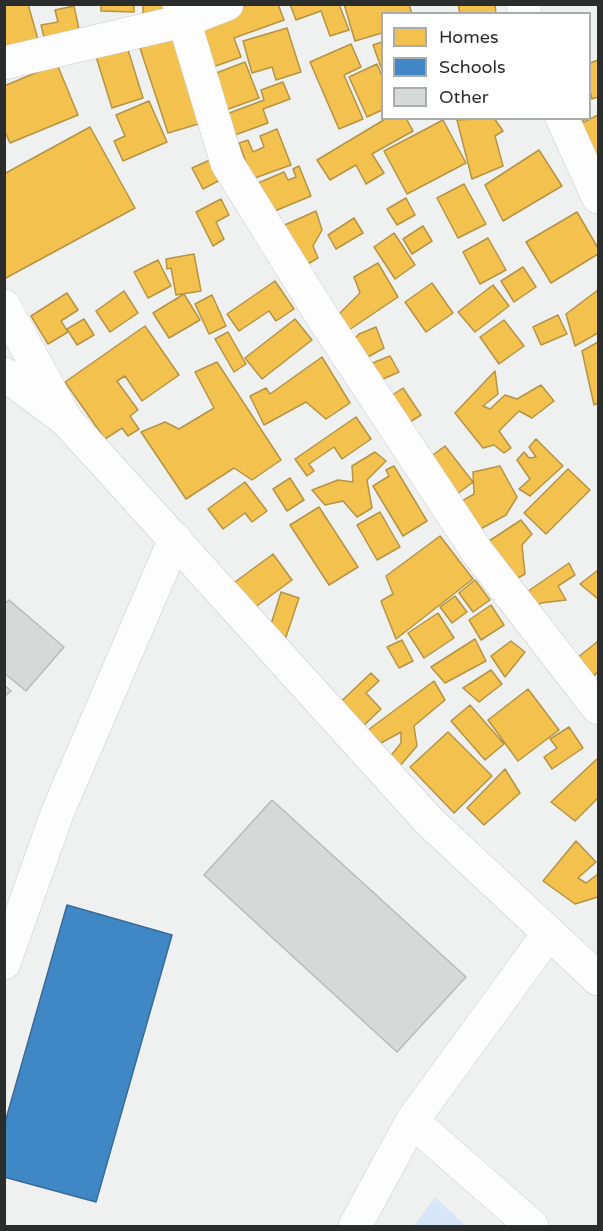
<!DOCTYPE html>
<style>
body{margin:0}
#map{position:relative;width:603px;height:1231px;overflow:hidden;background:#eff0f0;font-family:"Varela Round",sans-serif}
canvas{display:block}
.frame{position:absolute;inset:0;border:6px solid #2b2c2c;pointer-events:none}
.legend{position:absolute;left:381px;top:12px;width:210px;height:108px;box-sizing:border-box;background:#fff;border:2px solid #aaabab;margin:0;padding:8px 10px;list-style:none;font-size:18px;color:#2b2c2c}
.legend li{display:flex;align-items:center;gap:12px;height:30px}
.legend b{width:30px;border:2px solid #aaabab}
</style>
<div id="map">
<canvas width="603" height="1231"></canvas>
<div class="frame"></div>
<ul class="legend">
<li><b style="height:16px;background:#f2c14e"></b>Homes</li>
<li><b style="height:16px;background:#3f88c5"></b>Schools</li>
<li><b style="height:16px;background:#d7d8d8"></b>Other</li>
</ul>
</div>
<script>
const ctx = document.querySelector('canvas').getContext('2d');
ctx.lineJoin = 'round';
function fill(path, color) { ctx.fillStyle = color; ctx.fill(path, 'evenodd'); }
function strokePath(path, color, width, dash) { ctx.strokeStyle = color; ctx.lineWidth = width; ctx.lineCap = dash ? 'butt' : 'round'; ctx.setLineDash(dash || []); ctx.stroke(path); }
fill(new Path2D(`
 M435 1197 466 1226H414Z`), '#d7e6f8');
const homes = new Path2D(`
 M4 4H28L39 43 4 53Z
 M101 4H134V12L101 11Z
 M143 4H173L143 18Z
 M250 4H278L284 20 234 38 241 57 210 68 194 25Z
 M290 4H339L349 30 330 36 321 11 296 20Z
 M344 4H409L412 14H382V33L355 41Z
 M458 4H495L496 14H460Z
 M74 6 80 34 45 41 41 25 58 22 55 10Z
 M287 28 301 72 276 80 272 67 252 73 243 41Z
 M178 36 205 122 168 133 140 48Z
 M125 40 143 98 112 108 94 50Z
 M382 42V70L373 45Z
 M351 44 361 67 344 75 363 119 339 129 310 62Z
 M598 60V97L592 99 590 91V63Z
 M245 62 259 98 223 111 211 75Z
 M57 64 78 115 10 143 4 130V86Z
 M377 64 382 76V110L367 117 349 77Z
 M283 82 290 99 263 109 268 123 232 136 224 115 264 100 261 90Z
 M149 101 167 142 123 161 114 141 125 136 116 115Z
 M598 115V178L570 118H582L584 122Z
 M387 118H406L413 131 372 154 384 173 366 184 356 165 330 180 317 160Z
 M494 118 503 131 495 136 503 166 472 179 457 120Z
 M443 120 466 163 407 194 384 151Z
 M90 127 135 208 4 279V174Z
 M277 129 291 165 252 179 239 143 248 140 253 152 264 147 260 136Z
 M539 150 562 186 503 221 485 185Z
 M212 159 222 179 203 189 192 168Z
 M299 166 311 196 270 213 258 183 284 172 288 180 296 177 293 169Z
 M464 184 486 224 458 238 437 198Z
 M406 198 415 215 397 225 387 209Z
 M221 199 229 215 216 222 224 239 213 246 196 212Z
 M316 211 322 230 313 246 318 258 301 268 278 228Z
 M577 212 598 248V254L551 283 526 242Z
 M354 218 363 233 336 249 328 235Z
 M423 226 432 241 412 254 403 239Z
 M394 233 415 265 395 279 374 247Z
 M488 238 506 270 480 284 463 252Z
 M194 254 201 291 176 295 171 268 167 269 166 259Z
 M158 260 171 286 148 298 134 272Z
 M378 263 398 297 349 330 338 315 360 293 354 277Z
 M523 267 536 287 514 302 501 281Z
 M275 281 294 309 276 321 269 311 239 331 227 314Z
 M432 283 453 313 426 332 405 302Z
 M493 285 509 306 475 332 458 312Z
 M598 290V333L575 346 566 314Z
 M124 291 138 313 110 332 96 311Z
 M67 293 78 310 61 321 68 332 48 344 31 316Z
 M184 294 200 320 169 338 153 313Z
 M212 295 226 326 209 334 195 304Z
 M558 315 567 334 541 345 533 327Z
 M84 319 94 335 77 345 67 329Z
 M295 319 312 340 262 379 245 358Z
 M504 320 524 346 499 364 480 337Z
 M145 326 179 375 142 401 125 376 117 381 138 410 130 416 139 429 128 436 122 428 105 439 65 382Z
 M376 327 384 348 368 357 370 364 390 356 399 372 374 383 350 344 359 334Z
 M228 332 246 364 234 372 215 339Z
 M598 342V403L594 405 582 351Z
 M322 357 350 403 326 419 306 402 264 425 250 396 266 388 270 394Z
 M217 362 281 460 252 480 234 468 186 499 141 432 165 422 179 429 214 408 195 372Z
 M495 371 498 394 483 406 490 409 505 395 517 399 541 385 554 401 532 418 519 411 499 431 511 448 504 453 494 445 483 448 455 413Z
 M403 388 421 415 399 429 382 402Z
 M356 417 371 439 342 459 334 447 309 464 314 471 307 476 295 459Z
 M536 439 563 466 530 496 519 489 530 479 517 460 524 452 529 458 536 457 529 447Z
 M445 446 473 482 448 501 421 464Z
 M375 452 386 461 367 480 372 508 357 517 343 501 325 505 312 490 338 480 353 482 352 466Z
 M394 466 427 521 403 536 373 486 389 476 386 470Z
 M500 466 517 497 506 515 475 532 455 505 474 494 473 472Z
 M568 469 590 490 546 534 524 513Z
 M290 478 304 500 287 511 273 489Z
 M245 482 267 511 252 522 245 513 223 529 208 509Z
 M319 507 358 567 329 585 290 525Z
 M380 512 400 547 377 560 357 525Z
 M521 520 532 534 522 545 525 574 511 582 483 545Z
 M440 536 473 579 396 639 381 601 393 594 386 576Z
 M273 554 292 580 254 608 235 582Z
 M569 563 575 575 558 586 566 600 541 603 532 610 521 596Z
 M598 570V599L580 584Z
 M475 580 490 600 473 612 459 593Z
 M281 592 299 598 286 637 269 631Z
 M455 596 467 612 452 623 440 607Z
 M491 605 504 625 481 640 469 620Z
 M438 613 454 638 424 658 408 633Z
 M475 639 486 661 445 683 431 667Z
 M402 640 413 661 399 668 387 647Z
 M511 641 525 652 505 677 491 656Z
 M598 641V671L592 679 571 663Z
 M491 670 502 684 479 702 463 688Z
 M371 673 379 681 366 693 381 709 356 733 333 709Z
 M434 681 445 700 414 726 417 746 399 767 389 758 401 743V732L381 743 368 730Z
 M528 689 559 730 518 761 488 720Z
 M470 705 504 744 485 760 451 721Z
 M569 727 583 748 552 769 544 757 557 748 550 739Z
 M448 732 492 776 454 813 410 767Z
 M598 758V798L575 821 551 802Z
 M505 769 520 793 484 825 467 808Z
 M576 841 596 862 578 878 586 883 598 874V897L575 904 543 881Z`);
fill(homes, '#f2c14e');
strokePath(homes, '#b69444', 1.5);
const schools = new Path2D(`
 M67 905 172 935 96 1202 4 1177V1126Z`);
fill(schools, '#3f88c5');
strokePath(schools, '#396c97', 1.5);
const building = new Path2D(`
 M9 600 64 647 26 691 4 673V604Z
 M4 685 11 691 4 697Z
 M272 800 466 977 397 1052 204 875Z`);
fill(building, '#d7d8d8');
strokePath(building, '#bababb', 1.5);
const minor = new Path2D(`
 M179 4 227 163 323 318 478 553 598 708
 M523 4 525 14
 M4 63 183 21 227 4
 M562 118 598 197
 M4 306 66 420
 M4 963 58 811 175 539
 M412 1121 532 1226
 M355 1226 412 1121 549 933`);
const tertiary = new Path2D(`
 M4 374 66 420 429 821 598 979`);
strokePath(minor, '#cccccd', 34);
strokePath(tertiary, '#cccccd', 34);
strokePath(minor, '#fdfdfd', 33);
strokePath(tertiary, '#fdfdfd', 33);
</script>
